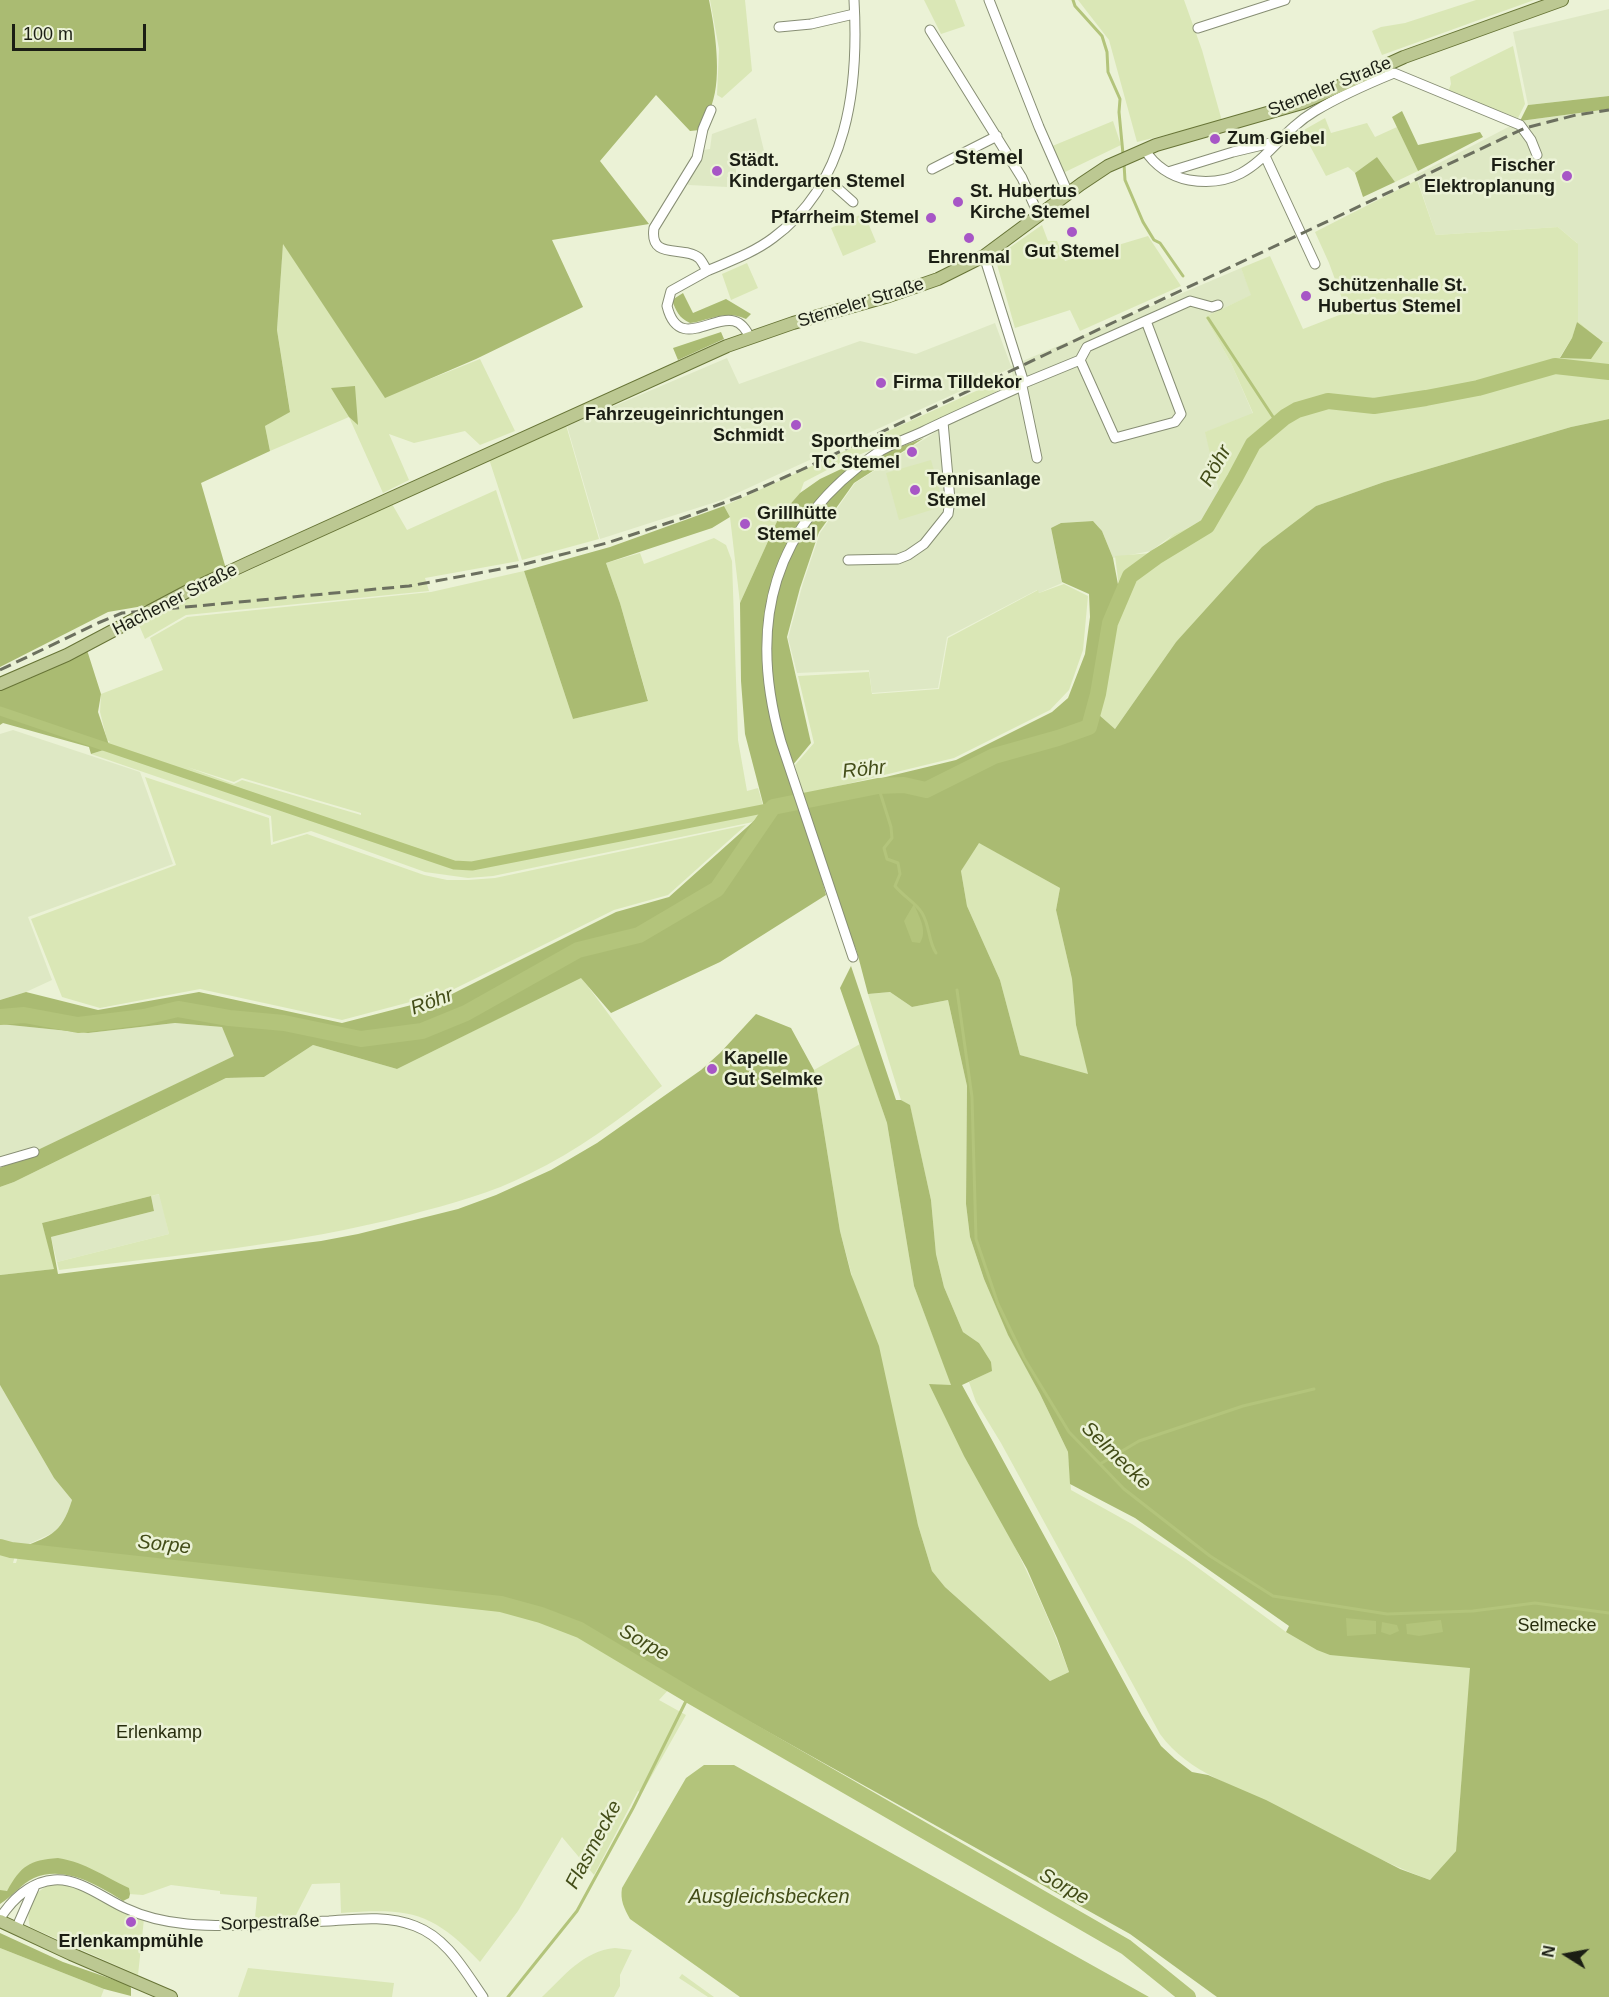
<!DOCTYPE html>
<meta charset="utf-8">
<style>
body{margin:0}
#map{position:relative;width:1609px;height:1997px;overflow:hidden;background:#ebf2d6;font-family:Helvetica,sans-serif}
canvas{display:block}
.north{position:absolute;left:1537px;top:1925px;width:60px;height:60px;-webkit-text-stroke:4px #ebf2d6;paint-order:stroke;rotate:281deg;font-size:16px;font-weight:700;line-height:24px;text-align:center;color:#1b1e14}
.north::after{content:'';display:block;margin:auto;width:21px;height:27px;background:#1b1e14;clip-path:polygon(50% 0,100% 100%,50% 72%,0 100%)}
.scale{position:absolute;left:12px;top:24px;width:134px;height:27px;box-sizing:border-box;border:3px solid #1b1e14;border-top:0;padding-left:8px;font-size:18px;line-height:21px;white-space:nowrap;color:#1b1e14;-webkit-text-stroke:4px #ebf2d6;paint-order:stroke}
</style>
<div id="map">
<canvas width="1609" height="1997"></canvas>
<div class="north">N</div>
<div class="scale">100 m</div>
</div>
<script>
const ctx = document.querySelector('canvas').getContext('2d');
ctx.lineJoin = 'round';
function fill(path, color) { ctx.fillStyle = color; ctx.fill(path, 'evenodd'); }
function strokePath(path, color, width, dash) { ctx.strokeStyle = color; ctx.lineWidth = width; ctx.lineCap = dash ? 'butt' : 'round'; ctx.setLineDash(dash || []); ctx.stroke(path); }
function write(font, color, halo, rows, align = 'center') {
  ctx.font = font + ' Helvetica,sans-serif'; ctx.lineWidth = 5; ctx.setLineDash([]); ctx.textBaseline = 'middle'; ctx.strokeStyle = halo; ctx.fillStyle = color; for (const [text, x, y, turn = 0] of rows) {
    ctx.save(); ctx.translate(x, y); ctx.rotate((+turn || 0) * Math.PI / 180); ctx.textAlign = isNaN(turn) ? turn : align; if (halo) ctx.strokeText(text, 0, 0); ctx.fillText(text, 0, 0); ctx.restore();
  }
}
fill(new Path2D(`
 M1609 9V96L1528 105 1513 32Z
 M1609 109V342H1603L1578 321 1577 243 1558 227 1436 235 1416 175 1520 121Z
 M756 118 767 163 736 166V176L727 177V187L689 185 685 183 704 150 710 149 712 134Z
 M1241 268 1252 295 1205 317 1231 363 1253 414 1206 432 1219 492 1201 522 1174 534 1151 551 1113 558 1102 531 1093 521 1061 523 1051 528 1062 583 1039 593 1037 590 947 637 938 688 872 693 869 670 797 673 788 638 803 583 820 533 855 483 953 421 1017 393 1011 368 722 500 600 539 567 426 727 358 739 384 860 341 916 354 995 323 1011 366Z
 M13 730 140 772 173 864 28 917 52 980 26 992 0 1000V734Z
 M175 1023 222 1027 235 1056 0 1168V1024L88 1033Z
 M160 1194 169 1234 57 1262 51 1237 154 1211 151 1196Z
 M0 1385 54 1478 72 1500 67 1519 59 1530 16 1550 0 1541Z`), '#dee8c4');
fill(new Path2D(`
 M710 0H745L752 71 722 98 717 95 719 49Z
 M924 0H955L965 26 941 34Z
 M1078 0H1184L1202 50 1222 121 1137 142 1109 40Z
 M1476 0H1534L1382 55 1372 31 1381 27 1405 23Z
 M1513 46 1525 104 1518 118 1448 92 1451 84 1450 77Z
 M1325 118 1331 133 1367 123 1375 137 1397 127 1418 171 1395 182 1377 157 1355 173 1348 167 1326 176 1302 131Z
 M1113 121 1121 145 1063 173 1050 147Z
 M1417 180 1436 235 1558 227 1578 244V321L1603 342H1609V419L1571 427 1384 482 1316 506 1176 642 1115 729 1098 714 1120 595 1115 556 1152 553 1174 534 1201 522 1219 492 1205 432 1253 413 1231 363 1205 317 1251 295 1241 268 1270 256 1303 329 1347 312 1329 263 1315 232ZM1577 322 1603 343 1560 357 1572 338Z
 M864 213 876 242 843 256 831 228Z
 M1042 225 1048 241H1057L1065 261 1148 236 1181 286 1080 331 1070 310 1015 328 996 261 999 255Z
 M283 243 385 397 480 359 515 431 480 445 465 431 414 443 389 434 409 480 383 493 349 417 270 451 265 426 290 411 277 330Z
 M747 263 758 288 731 300 722 274Z
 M1011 375 1013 383 913 434 848 459 804 482 800 493 779 517 740 603 730 517 724 506Z
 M566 425 599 539 522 560 489 459Z
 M931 460 944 506 899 520 886 473Z
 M496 490 519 561 425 578 429 591 186 615 145 639 139 625 192 597 392 504 407 530Z
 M714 538 726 545 732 561 738 740 747 791 758 788 765 812 753 822 493 876 468 878 425 872 311 831 273 842 271 816 91 754 110 748 108 742H110L107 740 100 712 101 694 163 670 150 638 187 617 431 592 524 571 573 719 648 700 620 603 606 563 640 553 644 564ZM187 767 234 782 242 778 361 813V815L242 780 234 784Z
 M1064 584 1088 596 1083 650 1069 690 1050 710 954 758 802 795 795 765 814 743 798 676 869 672 872 694 939 689 948 638 1038 590 1039 593Z
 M145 777 269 818 271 845 307 834 424 875 447 880H468L495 878 746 825 668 895 614 910 448 992 342 1020 200 989 100 1008 62 997 31 919 176 865Z
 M978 842 1060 888 1056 910 1072 979 1076 1025 1089 1075 1020 1055 1000 980 967 906 961 871Z
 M581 977 662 1086C620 1119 577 1151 529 1174 492 1193 450 1204 409 1215 294 1245 176 1255 59 1270L57 1262 169 1234 159 1194 42 1223 55 1269 0 1275V1187L14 1182 226 1078 264 1077 313 1045 397 1069Z
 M890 992 912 1007 948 1000 967 1086 966 1204 970 1237 984 1279 1008 1334 1040 1394 1068 1452 1071 1490 1132 1524 1186 1559 1286 1632 1527 1587 1468 1699 1456 1851 1430 1880C1378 1861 1329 1833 1280 1808 1237 1786 1189 1774 1160 1734L1001 1443 976 1402 969 1382 991 1371 979 1343 963 1332 944 1287 936 1254 931 1200 910 1106 901 1100 868 994Z
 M860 1044 887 1123 914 1286 952 1386 930 1384C979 1479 1033 1571 1069 1672L1050 1681 945 1587 932 1571 918 1525 840 1231 814 1070Z
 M0 1544 16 1552 13 1563H16L19 1553 499 1606 540 1618 579 1633 670 1688 659 1700 686 1715 642 1793 638 1791 594 1875 562 1837 518 1911 480 1962C432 1911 409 1908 341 1913L340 1883 312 1884 295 1917 285 1920H258L255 1918 257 1897 220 1894V1891L171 1885 143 1895 129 1894 58 1858 0 1895Z
 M60 1883 74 1886 144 1919 138 1975 30 1927C24 1903 36 1886 60 1883Z
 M0 1948 104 1989 101 1997H0Z
 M615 1948 632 1950 620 1975V1986L614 1997H542C564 1976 583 1951 615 1948Z
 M248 1968 394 1983 392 1997H238Z
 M682 1974 714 1997H708L679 1978Z`), '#dae7b6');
fill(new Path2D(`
 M0 0H709C715 29 722 76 712 104 709 113 704 122 700 130L690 131 656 95 600 161 649 224 552 240 583 307 476 359 385 398 283 244 277 330 290 412 265 426 270 451 201 483 226 569 149 605 108 612 0 667Z
 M1609 96V109L1520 121 1528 105Z
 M1402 111 1418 145 1480 132 1483 137 1418 171 1392 117Z
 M1377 157 1395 182 1363 197 1355 173Z
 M683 293 693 313 726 299 751 314 746 319C726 309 711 320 690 323 679 318 676 311 672 300Z
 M1577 322 1603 342 1591 359 1560 358 1572 338Z
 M721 332 724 339 678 360 673 348Z
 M355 386 358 425 349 417 331 388Z
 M1609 419V1997H1217L1130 1934 582 1628 543 1613 500 1601 16 1550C49 1536 61 1536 72 1500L54 1478 0 1385V1275L54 1269 42 1223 151 1196 154 1211 51 1237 58 1274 321 1241 358 1234 458 1209 496 1195 551 1170 597 1143 701 1070 720 1053 756 1014 791 1028 814 1070 840 1231 851 1274 879 1346 918 1525 932 1571 945 1587 1050 1681 1069 1672 1057 1638 1027 1569 964 1456 929 1384 951 1385 914 1286 887 1123 840 988 851 966 896 1100H901L910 1105 931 1200 936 1254 944 1287 963 1332 979 1343 991 1362 992 1371 962 1385 1142 1715 1161 1746 1175 1759 1192 1772 1208 1775 1266 1800 1400 1869 1430 1880 1456 1851 1470 1668 1330 1655 1317 1650 1286 1632 1289 1626 1135 1518 1070 1484 1068 1452 1040 1394 1008 1335 984 1279 970 1237 966 1204 967 1086 948 1000 912 1007 890 992 868 994 857 952 829 879 803 797 956 760 1052 712 1068 698 1085 654 1090 617 1089 594 1062 582 1051 528 1061 523 1093 521 1102 531 1113 558 1120 595 1098 714 1115 729 1176 642 1262 547 1316 506 1384 482 1571 427ZM979 843 1060 888 1056 910 1072 979 1076 1025 1088 1074 1020 1055 1000 980 967 906 961 871Z
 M924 438 854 483 819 532 800 588 787 637 811 743 792 766 826 895 720 962 611 1013 581 978 397 1069 313 1045 264 1077 226 1078 14 1182 0 1187V1168L234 1056 222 1027 175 1023 88 1033 0 1024V1000L26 992 98 1010 199 992 342 1023 450 995 616 912 669 897 765 811 745 734 741 681 740 603 779 517 800 493 820 479 839 470Z
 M724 506 730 517 712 528 606 563 620 603 648 701 573 719 524 571 610 547Z
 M87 650 101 694 98 712 110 748 91 754 89 747 3 723 0 725V686Z
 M58 1858C87 1863 103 1876 129 1888L130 1894 129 1898 123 1901C98 1885 64 1865 34 1878 21 1884 12 1897 0 1904V1890L7 1891C21 1866 29 1860 58 1858Z
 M0 1933 63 1962 129 1985 131 1988V1996L104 1989 0 1948Z`), '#aabb72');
fill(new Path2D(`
 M914 904C919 917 928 930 920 943L912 942 904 921Z
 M1346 1618 1376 1621V1634L1347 1636Z
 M1441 1620 1443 1632 1419 1636 1407 1634 1406 1624Z
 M1382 1622 1397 1625 1399 1631 1390 1635 1381 1632Z
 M704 1765H734L1149 1997H740L630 1919C624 1908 620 1900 622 1888L686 1778Z`), '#b3c47b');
strokePath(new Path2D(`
 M1073 0 1075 6 1102 36 1107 52 1108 72 1120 99 1119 112 1123 154
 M1124 164 1125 180 1143 222 1154 240 1160 243 1183 276
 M1208 318 1277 423
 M878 786 891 827 892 838 884 848 887 859 898 863 900 874 895 886C903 896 916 903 922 913 930 926 928 941 936 953
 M957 990 972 1097 976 1239 998 1304 1024 1358 1069 1432 1124 1489 1210 1556 1273 1596 1387 1614 1473 1611 1535 1603 1609 1613
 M1100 1464 1139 1441 1243 1406 1314 1389
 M508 1997 577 1911 633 1808 689 1695`), '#b3c47b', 3);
strokePath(new Path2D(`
 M0 711 454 865 472 866 773 807`), '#b3c47b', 9);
strokePath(new Path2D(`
 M0 1017 24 1015 78 1025 144 1017 178 1009 229 1018 284 1023 361 1039 422 1031 466 1013 578 950 639 935 717 889 773 807 878 786 904 785 926 790 994 756 1058 738 1089 727 1098 694 1110 623 1130 576 1156 557 1207 526 1235 478 1253 444 1285 417 1297 410 1328 401 1374 406 1426 398 1478 388 1555 366 1609 372
 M0 1547 11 1550 501 1604 541 1615 580 1630 689 1695 1126 1947 1188 1997`), '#b3c47b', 16);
const minor = new Path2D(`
 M989 0 1039 127 1068 193
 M779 27 811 24 854 14
 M1198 28 1285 0
 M930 30 1022 178 1039 216
 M711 110 703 129 697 158 654 228C649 261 684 245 699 258 702 261 705 267 707 271L671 291 667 306C678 351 712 315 734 321 742 323 747 331 750 338
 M1145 150C1154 165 1171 177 1189 180 1256 191 1268 139 1315 111 1340 96 1367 84 1394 73L1520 125 1531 140 1537 155
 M1265 156 1315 264
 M932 169 997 136
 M1168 172 1233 152 1279 141
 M825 177 853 202
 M984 256 1024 383 1022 386 1037 458
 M707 271C730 261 753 253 773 238 848 183 859 87 854 0
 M1080 360 1115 438 1175 422 1181 414 1146 321
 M1024 383 1080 360 1087 347 1190 301 1212 307 1218 305
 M848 560 898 559 908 555 924 544 948 514 950 500 943 422
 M853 957 781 742C747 623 772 525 877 453 890 444 907 439 922 432 955 416 989 401 1022 386
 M0 1162 34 1152
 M0 1918C12 1900 30 1882 54 1880 79 1878 103 1898 125 1908 144 1917 166 1922 187 1924 234 1928 282 1923 329 1921 357 1919 387 1915 415 1926 447 1938 464 1970 483 1997
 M16 1929 34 1888`);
const major = new Path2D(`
 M0 684 67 655 188 591 248 563 727 346 793 323 889 296 938 279 984 256 1081 184 1108 166 1156 145 1302 103 1404 57 1562 0
 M0 1921 71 1954 171 1997`);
strokePath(minor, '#878e74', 11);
strokePath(major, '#677436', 14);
strokePath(minor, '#fff', 9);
strokePath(major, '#bcc892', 12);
strokePath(new Path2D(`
 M0 670 98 623 122 613 409 586 517 566 607 543 683 518 742 496 801 470 1525 128 1576 115 1609 110`), '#6c705f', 3, [12, 6]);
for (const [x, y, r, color] of [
 [1215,139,6,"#a756c6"],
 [717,171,6,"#a756c6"],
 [1567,176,6,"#a756c6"],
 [958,202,6,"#a756c6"],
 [931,218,6,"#a756c6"],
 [1072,232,6,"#a756c6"],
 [969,238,6,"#a756c6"],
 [1306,296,6,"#a756c6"],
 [881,383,6,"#a756c6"],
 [796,425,6,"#a756c6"],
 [912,452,6,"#a756c6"],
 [915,490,6,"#a756c6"],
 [745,524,6,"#a756c6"],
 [712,1069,6,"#a756c6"],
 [131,1922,6,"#a756c6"]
]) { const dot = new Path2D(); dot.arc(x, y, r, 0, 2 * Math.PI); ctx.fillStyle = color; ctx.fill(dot); strokePath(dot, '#ebf2d6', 2); }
write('18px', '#1b1e14', '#ebf2d6', [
 ["Stemeler Straße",1330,87,-22],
 ["Stemeler Straße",861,303,-17],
 ["Hachener Straße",175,600,-27],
 ["Sorpestraße",270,1923,-2]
]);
write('bold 18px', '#1b1e14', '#ebf2d6', [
 ["Zum Giebel",1227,139],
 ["Städt.",729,161],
 ["Kindergarten Stemel",729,182],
 ["Fischer",1555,166,"right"],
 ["Elektroplanung",1555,187,"right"],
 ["St. Hubertus",970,192],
 ["Kirche Stemel",970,213],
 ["Pfarrheim Stemel",919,218,"right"],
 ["Gut Stemel",1072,252,"center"],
 ["Ehrenmal",969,258,"center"],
 ["Schützenhalle St.",1318,286],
 ["Hubertus Stemel",1318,307],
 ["Firma Tilldekor",893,383],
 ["Fahrzeugeinrichtungen",784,415,"right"],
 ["Schmidt",784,436,"right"],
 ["Sportheim",900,442,"right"],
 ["TC Stemel",900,463,"right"],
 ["Tennisanlage",927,480],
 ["Stemel",927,501],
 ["Grillhütte",757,514],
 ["Stemel",757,535],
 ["Kapelle",724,1059],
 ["Gut Selmke",724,1080],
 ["Erlenkampmühle",131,1942,"center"]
], 'left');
write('18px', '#272d0d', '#ebf2d6', [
 ["Selmecke",1557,1626],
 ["Erlenkamp",159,1733]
]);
write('italic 20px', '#434d18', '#ebf2d6', [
 ["Röhr",1216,466,-61],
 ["Röhr",864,770,-6],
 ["Röhr",432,1002,-20],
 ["Selmecke",1116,1456,44],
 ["Sorpe",164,1545,6],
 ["Sorpe",644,1643,30],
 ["Flasmecke",594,1845,-62],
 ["Sorpe",1064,1887,30],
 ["Ausgleichsbecken",769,1897]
]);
write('bold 21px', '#1b1e14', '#ebf2d6', [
 ["Stemel",989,158]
]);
</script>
